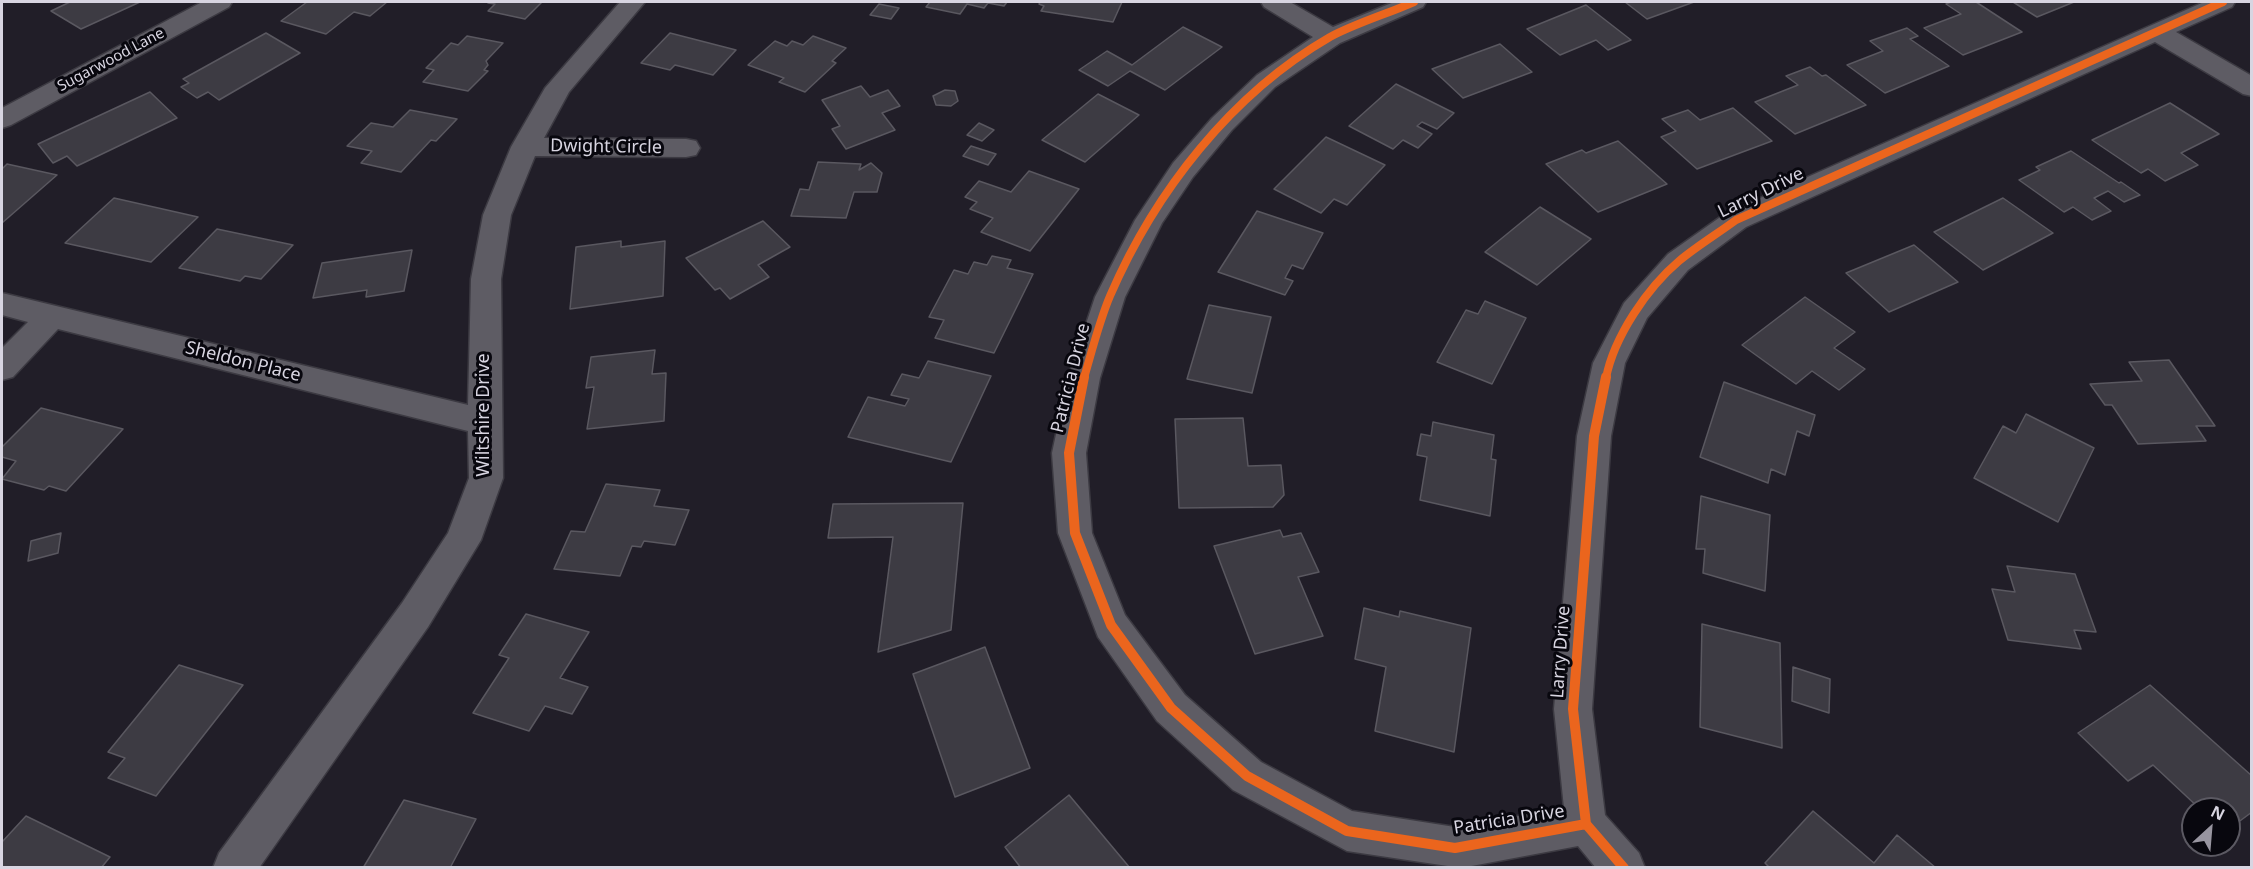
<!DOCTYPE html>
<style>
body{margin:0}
#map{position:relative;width:2253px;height:869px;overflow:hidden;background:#211e28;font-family:"Noto Sans",sans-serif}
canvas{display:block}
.frame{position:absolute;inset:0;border:3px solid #d8d5e1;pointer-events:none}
.north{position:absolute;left:2181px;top:797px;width:60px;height:60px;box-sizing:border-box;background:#08070e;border:2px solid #5b5962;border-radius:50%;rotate:26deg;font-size:16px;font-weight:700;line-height:24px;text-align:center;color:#d8d5e1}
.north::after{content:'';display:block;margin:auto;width:21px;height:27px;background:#9895a0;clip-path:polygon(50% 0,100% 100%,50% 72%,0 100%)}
</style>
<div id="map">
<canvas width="2253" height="869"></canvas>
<div class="frame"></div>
<div class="north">N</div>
</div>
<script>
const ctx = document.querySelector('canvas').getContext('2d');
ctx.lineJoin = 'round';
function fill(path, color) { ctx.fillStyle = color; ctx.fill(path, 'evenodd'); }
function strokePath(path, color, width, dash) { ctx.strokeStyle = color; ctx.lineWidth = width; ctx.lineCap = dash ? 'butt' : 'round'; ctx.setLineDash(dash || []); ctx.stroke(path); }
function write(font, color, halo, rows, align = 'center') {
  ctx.font = font + ' "Noto Sans",sans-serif'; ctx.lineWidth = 6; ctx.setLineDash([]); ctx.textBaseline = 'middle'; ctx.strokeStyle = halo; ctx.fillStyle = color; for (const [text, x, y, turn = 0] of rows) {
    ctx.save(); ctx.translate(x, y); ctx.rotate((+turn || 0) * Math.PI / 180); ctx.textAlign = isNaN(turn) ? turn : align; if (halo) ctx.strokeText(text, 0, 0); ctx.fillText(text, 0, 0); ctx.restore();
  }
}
const building = new Path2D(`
 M70 2H140L81 29 51 11Z
 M307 2H387L370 16 354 12 326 34 281 21Z
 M490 2H542L525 19 488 11 495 4 488 3Z
 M930 2H1007L1004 6 988 3 984 8 967 4 960 14 926 7Z
 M1040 2H1122L1113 22 1041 11 1044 6 1039 4Z
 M1625 2H1694L1647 19Z
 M1951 2H1976L2022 32 1963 55 1924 28 1961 14 1946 4Z
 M2013 2H2074L2037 17Z
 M879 4 899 8 891 19 870 15Z
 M1586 5 1631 40 1608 50 1596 40 1560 55 1527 29Z
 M1183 27 1222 47 1165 90 1130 71 1108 86 1079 70 1107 51 1132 65Z
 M1907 28 1918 36 1910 39 1949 66 1885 93 1847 65 1883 51 1870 41Z
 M266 33 300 53 219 100 208 92 197 98 181 87 189 83 183 79Z
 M670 33 736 50 713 75 675 65 670 70 641 63Z
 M467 36 503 43 486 61 488 65 484 70 488 71 468 91 423 82 434 70 426 68 451 43 458 45Z
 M813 36 846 48 832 61 836 63 805 92 779 82 784 78 748 65 775 41 787 46 792 41 803 45Z
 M1500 44 1532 72 1463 98 1432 69Z
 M1810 67 1822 76 1826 75 1866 105 1795 134 1755 102 1798 85 1786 76Z
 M1396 84 1454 113 1437 129 1422 122 1417 126 1432 134 1418 148 1403 140 1393 149 1349 126Z
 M861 86 870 97 888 90 900 106 882 113 895 130 846 149 832 129 840 126 822 100Z
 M945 90 955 91 958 101 951 106 936 105 933 96Z
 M150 92 177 118 77 166 67 156 53 163 38 144Z
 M1098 94 1139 115 1085 162 1042 140Z
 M2170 103 2219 134 2181 153 2198 165 2165 181 2148 169 2141 173 2092 140Z
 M1733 108 1772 141 1697 169 1661 137 1676 131 1662 119 1688 110 1700 120Z
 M410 110 457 119 436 141 431 140 401 172 361 163 372 151 347 146 371 123 393 127Z
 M979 123 994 130 982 141 967 135Z
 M1326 137 1385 165 1347 205 1334 199 1321 213 1274 189Z
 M1618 141 1667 184 1598 212 1546 164 1582 150 1586 153Z
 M971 146 996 154 988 165 963 156Z
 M2071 151 2119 183 2121 182 2140 195 2124 202 2108 191 2094 198 2111 211 2092 220 2073 207 2064 212 2019 180 2040 170 2036 167Z
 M818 162 861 164 859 170 871 163 882 173 877 192H854L846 218 791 216 800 189 809 190Z
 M7 164 57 175 2 223V169Z
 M1029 171 1079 189 1030 251 981 232 993 218 970 209 977 202 965 197 979 181 1011 192Z
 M114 198 198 217 151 262 65 243Z
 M2003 198 2053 233 1983 270 1934 232Z
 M1540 207 1591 239 1537 285 1485 252Z
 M1257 211 1323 233 1303 269 1292 265 1285 278 1293 281 1285 295 1218 272Z
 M763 221 790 247 758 265 769 277 730 299 720 288 715 290 686 258Z
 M217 229 293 245 261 279 245 276 240 281 179 268Z
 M621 241V247L665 241 663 296 570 309 576 247Z
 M1914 245 1958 282 1889 312 1846 273Z
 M412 250 404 291 366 297 367 290 313 298 322 263Z
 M992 256 1011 260 1007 268 1033 274 994 353 935 338 944 320 929 317 954 270 968 274 974 262 987 265Z
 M1805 297 1855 332 1834 348 1865 369 1839 390 1812 371 1796 384 1742 345Z
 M1485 301 1526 318 1492 384 1437 362 1466 310 1478 314Z
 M1209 305 1271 317 1252 393 1187 379Z
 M655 350 652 374 666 373 664 421 587 429 594 387 586 388 591 357Z
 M2169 360 2215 426H2196L2206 441 2138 444 2112 405H2105L2090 384 2142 381 2129 362Z
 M928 361 991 376 951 462 848 437 868 397 905 406 909 399 891 395 902 374 919 378Z
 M1724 382 1815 415 1809 436 1797 431 1785 475 1771 469 1768 483 1700 457Z
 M41 408 123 429 66 491 49 486 44 490 2 479 16 461 2 457V447Z
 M2026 414 2094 448 2058 522 1974 478 2003 426 2016 433Z
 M1243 418 1248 466 1281 465 1284 495 1273 507 1179 508 1175 419Z
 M1433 422 1494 435 1491 459 1496 460 1490 516 1420 500 1427 457 1417 455 1421 434 1431 436Z
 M606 484 660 490 654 506 689 510 675 545 644 541 641 547 632 546 620 576 554 569 571 531 585 532Z
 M1701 496 1770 515 1765 591 1703 573 1705 549H1696Z
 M963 503 951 630 878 652 893 537 828 538 833 504Z
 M1280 530 1283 537 1301 533 1319 572 1298 577 1323 636 1255 654 1214 546Z
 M61 533 58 553 28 561 31 541Z
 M2007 566 2075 574 2096 632 2074 630 2081 649 2008 640 1992 589 2015 592Z
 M1364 608 1399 617 1400 611 1471 628 1454 752 1375 731 1386 667 1355 659Z
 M526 614 589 632 560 678 588 687 572 714 545 706 529 731 473 713 509 658 499 655Z
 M1702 624 1780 643 1782 748 1700 727Z
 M985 647 1030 768 955 797 913 674Z
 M179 665 243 685 156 796 108 778 125 758 108 752Z
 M1793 667 1830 679 1829 713 1792 701Z
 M2150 685 2252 776V812L2229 829V809H2200L2153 765 2128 781 2078 733Z
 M1069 795 1130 868H1021L1005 847Z
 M404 800 476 819 450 868H363Z
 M1813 811 1874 863 1897 835 1936 868H1770L1765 863Z
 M26 816 110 857 101 868H2V842Z`);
fill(building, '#3d3b43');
strokePath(building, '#5a5860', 1.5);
const street = new Path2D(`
 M202 2H232L229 7 11 125 2 128V108Z
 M620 2H645L569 92 544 138 686 139 696 141 700 148 696 155 686 157 535 156 511 215 501 279 503 478 481 540 428 627 259 868H213L219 853 402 603 448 533 469 478 468 431 58 329 13 377 2 380V348L28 322 2 315V293L468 405 471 279 483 215 511 147 545 88Z
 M1261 2H1290L1333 27 1394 2H1426L1423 7 1340 43 1275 87 1232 130 1193 177 1162 223 1125 297 1100 378 1086 453 1092 533 1125 615 1185 695 1261 762 1352 811 1455 827 1564 808 1554 709 1577 436 1593 363 1624 303 1668 254 1726 213 2204 2H2235L2232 7 2176 32 2252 76V96L2243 94 2155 42 1746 227 1688 270 1647 318 1625 363 1611 436 1592 709 1605 815 1639 853 1645 868H1596L1578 846 1461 868 1347 851 1233 790 1157 721 1098 637 1058 533 1052 453 1068 378 1095 297 1135 220 1173 163 1212 118 1257 75 1313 37 1264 7Z`);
strokePath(street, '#3c3a42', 3);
fill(street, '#5e5c64');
strokePath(new Path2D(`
 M1084 378C1092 351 1099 322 1110 296 1155 192 1231 94 1330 37 1356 23 1387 14 1414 2
 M1606 378C1614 337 1647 288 1679 261 1697 246 1717 234 1736 220L2223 2`), '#eb651d', 8);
strokePath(new Path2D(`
 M1084 377 1069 453 1075 533 1111 625 1171 708 1247 776 1347 831 1455 848 1586 824
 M1606 377 1594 436 1573 709 1586 824 1624 868`), '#eb651d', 10);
write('15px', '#d8d5e1', '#08070e', [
 ["Sugarwood Lane",111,60,-28]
]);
write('18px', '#d8d5e1', '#08070e', [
 ["Dwight Circle",606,147,1],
 ["Larry Drive",1761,193,-26],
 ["Sheldon Place",243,362,14],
 ["Patricia Drive",1071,378,-76],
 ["Wiltshire Drive",484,415,-90],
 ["Larry Drive",1561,652,-86],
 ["Patricia Drive",1509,820,-9]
]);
</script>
